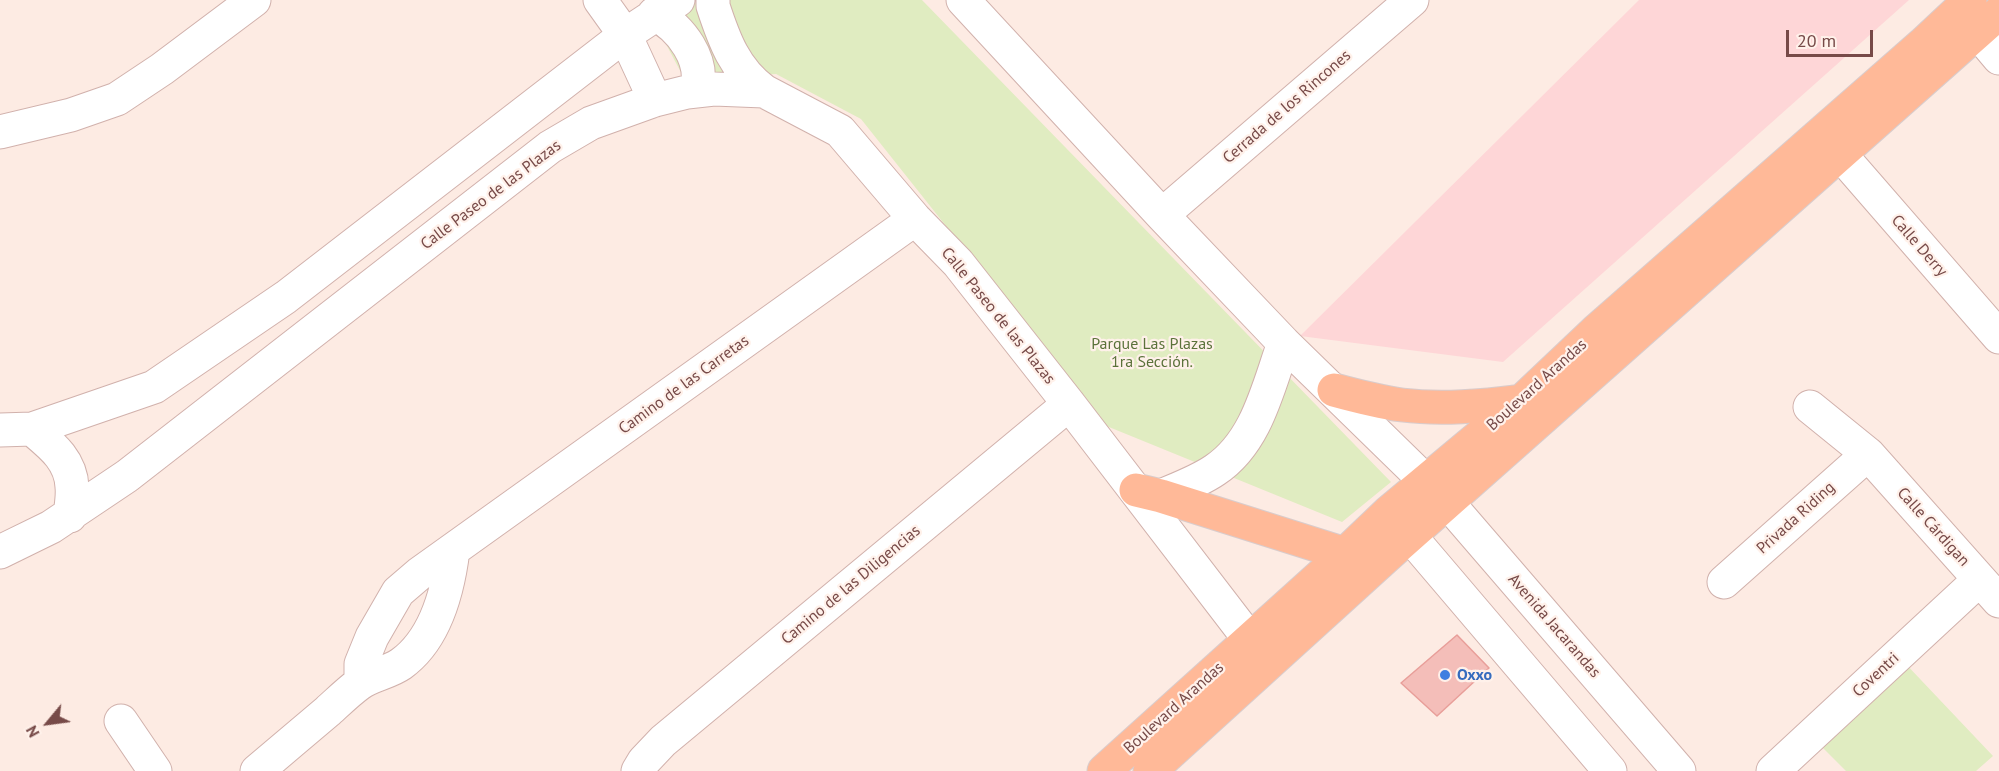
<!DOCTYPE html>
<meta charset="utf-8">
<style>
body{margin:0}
#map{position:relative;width:1999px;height:771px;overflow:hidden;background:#fdebe3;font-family:"PT Sans",sans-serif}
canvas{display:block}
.north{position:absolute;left:18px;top:693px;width:60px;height:60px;-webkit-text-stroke:4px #fff1ea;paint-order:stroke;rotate:241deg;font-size:16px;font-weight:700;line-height:24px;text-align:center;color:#774a48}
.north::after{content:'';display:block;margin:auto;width:21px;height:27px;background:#774a48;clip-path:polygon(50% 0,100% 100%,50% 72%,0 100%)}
.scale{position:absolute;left:1786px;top:30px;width:87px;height:27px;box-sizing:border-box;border:3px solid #774a48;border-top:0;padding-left:8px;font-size:18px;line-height:21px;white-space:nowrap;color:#774a48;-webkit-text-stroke:4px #fff1ea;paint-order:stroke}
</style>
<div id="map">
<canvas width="1999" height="771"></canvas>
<div class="north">N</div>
<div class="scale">20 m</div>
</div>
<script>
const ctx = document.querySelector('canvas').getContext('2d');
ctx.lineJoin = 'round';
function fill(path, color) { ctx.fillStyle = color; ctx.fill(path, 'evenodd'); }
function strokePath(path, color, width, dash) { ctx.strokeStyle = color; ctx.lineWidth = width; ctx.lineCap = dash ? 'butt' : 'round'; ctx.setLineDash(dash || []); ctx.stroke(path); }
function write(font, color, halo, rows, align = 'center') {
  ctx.font = font + ' "PT Sans",sans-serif'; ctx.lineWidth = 4.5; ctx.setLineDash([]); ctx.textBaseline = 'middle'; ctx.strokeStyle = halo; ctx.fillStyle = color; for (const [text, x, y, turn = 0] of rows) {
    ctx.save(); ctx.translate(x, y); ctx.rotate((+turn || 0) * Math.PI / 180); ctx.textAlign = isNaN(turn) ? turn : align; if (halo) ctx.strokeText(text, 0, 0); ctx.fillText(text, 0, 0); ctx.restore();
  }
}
fill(new Path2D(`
 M1639 0H1909L1503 362 1300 336Z`), '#fed6d7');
fill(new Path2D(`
 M701 0H922L1391 482 1342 522 1104 425 861 119 776 74 685 80 657 27Z
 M1903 661 1993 756 1976 771H1846L1817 742Z`), '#e0ecc1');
const building = new Path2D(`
 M1457 635 1489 668 1437 716 1401 683Z`);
fill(building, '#f4beb9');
strokePath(building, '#e89e99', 1.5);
const minor = new Path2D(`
 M600 0 625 35 655 100
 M713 0V6C724 40 735 70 764 91
 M963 0 1162 215 1284 343 1448 503 1679 771
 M654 14C681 27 706 61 696 91
 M1978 33 1999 58
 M0 132 71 115 117 99 162 69 254 0
 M1840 154 1999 337
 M1162 215 1412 0
 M1810 407 1868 454 1999 601
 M32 429C51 445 71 460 72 487 73 496 71 506 70 516
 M0 430 32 429 154 387 286 297 625 35 678 0
 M1161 496C1180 488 1199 481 1215 470 1257 442 1268 387 1284 343
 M1392 515 1610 771
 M0 552 51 527 127 476 550 147 591 123 655 100 687 92 714 89 764 91 840 131 915 219 958 263 1069 404 1250 640
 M1724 582 1868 454
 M361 682V664L372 637 398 592 419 574 915 219
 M121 721 155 771
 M257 771C281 751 304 731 328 711 338 702 348 692 359 684 371 675 388 673 401 664 436 639 448 591 453 550
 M638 771 644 761 663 741 1069 404
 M1773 771 1979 580`);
const major = new Path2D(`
 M1334 390C1356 396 1379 402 1402 405 1442 410 1482 406 1522 401
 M1136 490 1161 496 1364 560
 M1104 771 1346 553 1389 512 1522 401 1596 331 1923 44 1970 0
 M1150 771 1390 553 1999 13`);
strokePath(minor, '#d1b1ac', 35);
strokePath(major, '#d9cccc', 35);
strokePath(minor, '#fff', 33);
strokePath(major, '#ffb998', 33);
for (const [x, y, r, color] of [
 [1445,675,6,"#3f7fe0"]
]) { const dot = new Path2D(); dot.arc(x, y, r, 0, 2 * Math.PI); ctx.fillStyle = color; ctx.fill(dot); strokePath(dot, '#fff1ea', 2); }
write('16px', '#774a48', '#fff1ea', [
 ["Cerrada de los Rincones",1287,107,-41],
 ["Calle Paseo de las Plazas",491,195,-37],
 ["Calle Derry",1919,246,49],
 ["Calle Paseo de las Plazas",998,316,51],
 ["Camino de las Carretas",684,385,-36],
 ["Boulevard Arandas",1537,385,-42],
 ["Privada Riding",1796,518,-42],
 ["Calle Cárdigan",1933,527,48],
 ["Camino de las Diligencias",851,585,-40],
 ["Avenida Jacarandas",1554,626,49],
 ["Coventri",1876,675,-43],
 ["Boulevard Arandas",1174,708,-42]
]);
write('16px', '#5b723a', '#fff1ea', [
 ["Parque Las Plazas",1152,344],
 ["1ra Sección.",1152,362]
]);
write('bold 16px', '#366cbe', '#fff1ea', [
 ["Oxxo",1457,675]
], 'left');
</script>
